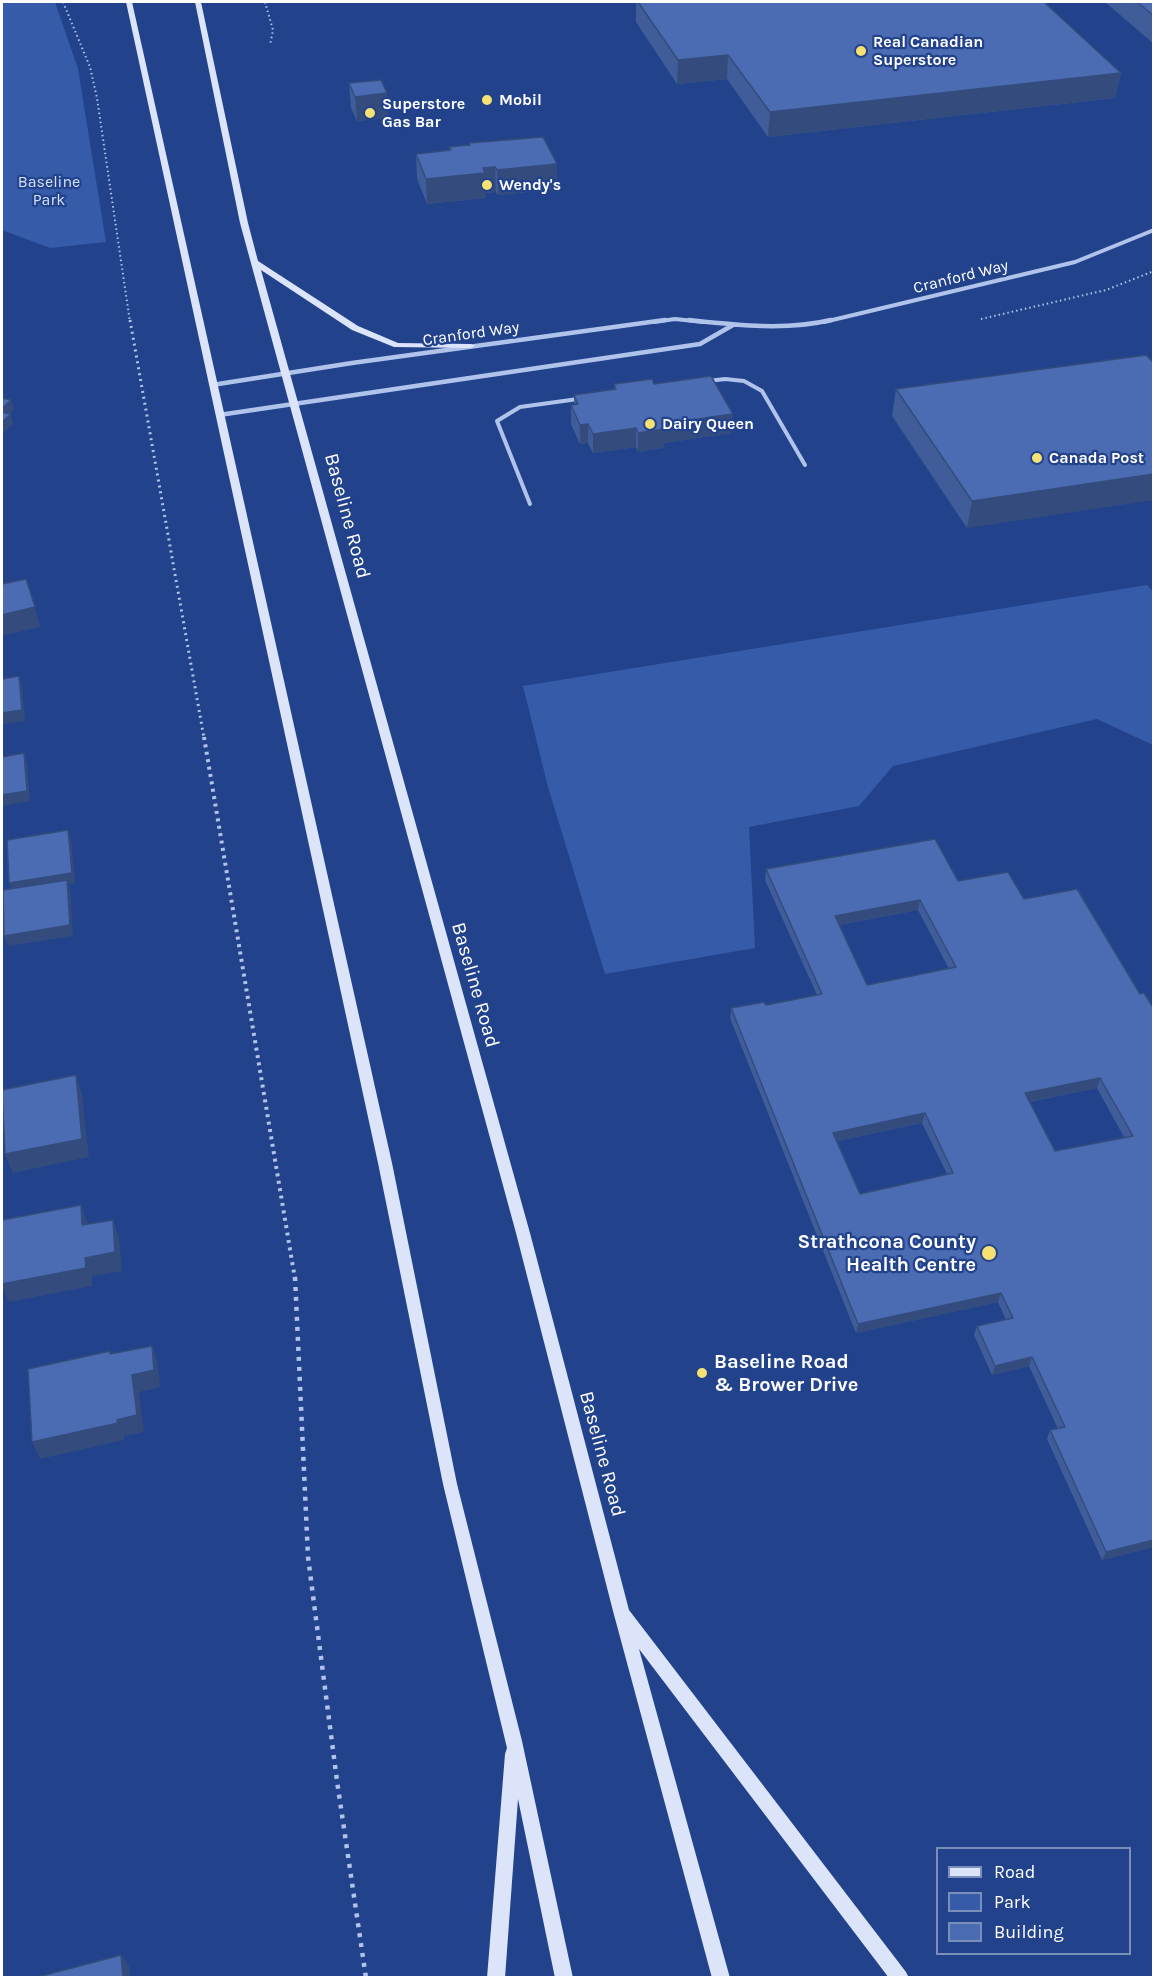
<!DOCTYPE html>
<style>
body{margin:0}
#map{position:relative;width:1155px;height:1979px;overflow:hidden;background:#22438c;font-family:Karla,sans-serif}
canvas{display:block}
.frame{position:absolute;inset:0;border:3px solid #fff;pointer-events:none}
.legend{position:absolute;left:936px;top:1847px;width:195px;height:108px;box-sizing:border-box;background:#22438c;border:2px solid #7a8eba;margin:0;padding:8px 10px;list-style:none;font-size:18px;color:#fff}
.legend li{display:flex;align-items:center;gap:12px;height:30px}
.legend b{width:30px;border:2px solid #7a8eba}
</style>
<div id="map">
<canvas width="1155" height="1979"></canvas>
<div class="frame"></div>
<ul class="legend">
<li><b style="height:8px;background:#dbe4f9"></b>Road</li>
<li><b style="height:16px;background:#365ba9"></b>Park</li>
<li><b style="height:16px;background:#4b6cb3"></b>Building</li>
</ul>
</div>
<script>
const ctx = document.querySelector('canvas').getContext('2d');
ctx.lineJoin = 'round';
function fill(path, color) { ctx.fillStyle = color; ctx.fill(path, 'evenodd'); }
function strokePath(path, color, width, dash) { ctx.strokeStyle = color; ctx.lineWidth = width; ctx.lineCap = dash ? 'butt' : 'round'; ctx.setLineDash(dash || []); ctx.stroke(path); }
function write(font, color, halo, rows, align = 'center') {
  ctx.font = font + ' Karla,sans-serif'; ctx.lineWidth = 4.5; ctx.setLineDash([]); ctx.textBaseline = 'middle'; ctx.strokeStyle = halo; ctx.fillStyle = color; for (const [text, x, y, turn = 0] of rows) {
    ctx.save(); ctx.translate(x, y); ctx.rotate((+turn || 0) * Math.PI / 180); ctx.textAlign = isNaN(turn) ? turn : align; if (halo) ctx.strokeText(text, 0, 0); ctx.fillText(text, 0, 0); ctx.restore();
  }
}
fill(new Path2D(`
 M2 2H55L78 69 106 242 50 248 2 230Z
 M1147 585 1154 593 1153 745 1097 719 893 766 859 806 749 827 755 948 605 974 548 787 523 686Z`), '#365ba9');
strokePath(new Path2D(`
 M63 2 90 67 97 98 130 322
 M265 2 273 30 270 45
 M981 319 1106 290 1154 271`), '#b0c3eb', 2, [1.5, 3]);
strokePath(new Path2D(`
 M130 320 204 738`), '#b0c3eb', 3, [2, 4]);
strokePath(new Path2D(`
 M204 737 295 1279`), '#b0c3eb', 4, [3, 4.5]);
strokePath(new Path2D(`
 M295 1277 308 1557 337 1781 366 1978`), '#b0c3eb', 4.5, [4, 6]);
strokePath(new Path2D(`
 M708 381 725 379 744 381 762 391 805 465
 M530 504 497 421 520 407 578 399`), '#b0c3eb', 4);
strokePath(new Path2D(`
 M654 322 675 319 703 322
 M824 322 1075 262 1154 230`), '#b0c3eb', 4);
strokePath(new Path2D(`
 M689 320C735 325 785 331 831 320
 M212 385 352 363 665 320
 M219 415 700 344 733 325`), '#b0c3eb', 4.5);
fill(new Path2D(`
 M126 2H132L392 1163 457 1484 522 1741 573 1978H555L518 1799 505 1978H487L505 1754 507 1748 443 1484 378 1163Z
 M195 2H201L248 223 258 261 358 326 398 343 471 344 475 346 471 348 394 347 352 330 261 270 530 1233 629 1610 906 1972 909 1978H889L639 1649 730 1978H712L613 1611 516 1233 240 223Z`), '#dbe4f9');
fill(new Path2D(`
 M636 2H1044L1121 73 1115 98 768 137 727 79 677 84 636 22Z
 M1105 2H1154V44Z
 M349 83 387 93 388 118 357 121 351 108Z
 M469 143 557 164V189L498 195 496 192 486 193V198L427 204 417 179 416 154 449 151V147L469 145Z
 M1146 355 967 528 892 416 896 389Z
 M614 384H654L731 433 664 443 663 448 638 452 636 447 593 453 588 443 580 444 571 424V405L574 404V395L614 389Z
 M766 869 958 881 1024 899 1140 994 1154 1009V1547L1102 1560 1047 1439 1050 1430 1058 1429 1029 1366 992 1375 974 1335 977 1326 1006 1320 998 1302 856 1333 730 1018 731 1008 766 1005 817 995 765 880ZM918 910 949 969 867 985 839 925ZM1097 1088 1124 1137 1055 1151 1029 1102ZM922 1123 947 1174 860 1194 837 1141Z`), '#405d9a');
fill(new Path2D(`
 M728 55 727 79 677 84 678 60Z
 M1121 73 1115 98 768 137 770 112Z
 M387 93 388 118 357 121 355 97Z
 M557 164V189L498 195 497 170Z
 M495 167 496 192 486 193V198L427 204 426 179Z
 M11 400 14 410 2 421V408Z
 M11 414 13 424 2 434V422Z
 M733 414 731 433 664 443 663 448 638 452V433L662 424Z
 M588 424V443L580 444V425Z
 M636 428V447L593 453V434Z
 M1154 474V500L967 528 972 501Z
 M35 607 40 627 2 636V615Z
 M19 676 22 687 25 721 2 724V713Z
 M24 753 27 764 30 801 2 806V795Z
 M68 830 71 840 75 883 68 884 70 890 73 936 8 946 4 936 13 893 9 883Z
 M920 900 918 910 833 926 835 916Z
 M76 1075 82 1095 89 1157 13 1173 5 1154Z
 M1100 1078 1097 1088 1022 1103 1025 1093Z
 M925 1113 922 1123 831 1142 833 1133Z
 M81 1205 88 1224 89 1244 82 1225Z
 M113 1220 119 1238 122 1271 92 1276V1286L9 1302 2 1286V1284L85 1258Z
 M1001 1293 998 1302 856 1333 858 1324Z
 M152 1346 158 1363 160 1387 139 1392 144 1432 124 1436V1440L40 1459 32 1442 117 1420 132 1375Z
 M1032 1357 1029 1366 992 1375 995 1366Z
 M1154 1540V1547L1102 1560 1106 1552Z
 M121 1955 129 1966 130 1977H123Z`), '#344c7d');
const building = new Path2D(`
 M638 2H1044L1121 73 770 112 728 55 678 60Z
 M1137 2H1154V16Z
 M381 80 387 93 355 97 349 83Z
 M543 137 557 164 497 170 495 167 483 168 485 173 426 179 416 154 451 150 449 147 470 145 469 143Z
 M1146 355 1154 363V474L972 501 896 389Z
 M711 376 733 414 662 424 664 429 638 433 636 428 593 434 588 424 580 425 571 405 578 404 574 395 616 389 614 384 652 379 654 384Z
 M2 398 11 400 2 408Z
 M2 412 11 414 2 422Z
 M26 579 35 607 2 615V584Z
 M19 676 22 710 2 713V679Z
 M24 753 27 791 2 795V757Z
 M68 830 72 873 9 883 7 840Z
 M935 839 958 881 1008 872 1024 899 1077 889 1140 994 1144 993 1154 1009V1540L1106 1552 1050 1430 1065 1427 1032 1357 995 1366 977 1326 1013 1318 1001 1293 858 1324 731 1008 764 1002 766 1005 822 994 766 869ZM920 900 956 967 867 985 835 916ZM1100 1078 1133 1136 1055 1151 1025 1093ZM925 1113 953 1173 860 1194 833 1133Z
 M67 880 70 925 4 936 3 890Z
 M76 1075 82 1139 5 1154 2 1090Z
 M81 1205 82 1225 113 1220 115 1252 85 1258 86 1268 2 1284V1220Z
 M152 1346 154 1370 132 1375 137 1415 117 1420 118 1423 32 1442 28 1369 110 1351V1354Z
 M121 1955 123 1977H38Z`);
fill(building, '#4b6cb3');
strokePath(building, '#344c7d', 1.5);
for (const [x, y, r, color] of [
 [861,51,6,"#f7e172"],
 [487,100,6,"#f7e172"],
 [370,113,6,"#f7e172"],
 [487,185,6,"#f7e172"],
 [650,424,6,"#f7e172"],
 [1037,458,6,"#f7e172"],
 [989,1253,8,"#f7e172"],
 [702,1373,6,"#f7e172"]
]) { const dot = new Path2D(); dot.arc(x, y, r, 0, 2 * Math.PI); ctx.fillStyle = color; ctx.fill(dot); strokePath(dot, '#22438c', 2); }
write('bold 16px', '#fff', '#22438c', [
 ["Real Canadian",873,42],
 ["Superstore",873,60],
 ["Mobil",499,100],
 ["Superstore",382,104],
 ["Gas Bar",382,122],
 ["Wendy's",499,185],
 ["Dairy Queen",662,424],
 ["Canada Post",1049,458]
], 'left');
write('16px', '#d5e0f8', '#22438c', [
 ["Baseline",49,182],
 ["Park",49,200]
]);
write('16px', '#fff', '#22438c', [
 ["Cranford Way",961,277,-14],
 ["Cranford Way",471,334,-8]
]);
write('20px', '#fff', '#22438c', [
 ["Baseline Road",347,516,75],
 ["Baseline Road",475,985,74],
 ["Baseline Road",602,1454,75]
]);
write('bold 20px', '#fff', '#22438c', [
 ["Strathcona County",976,1242],
 ["Health Centre",976,1265],
 ["Baseline Road",714,1362,"left"],
 ["& Brower Drive",714,1385,"left"]
], 'right');
</script>
